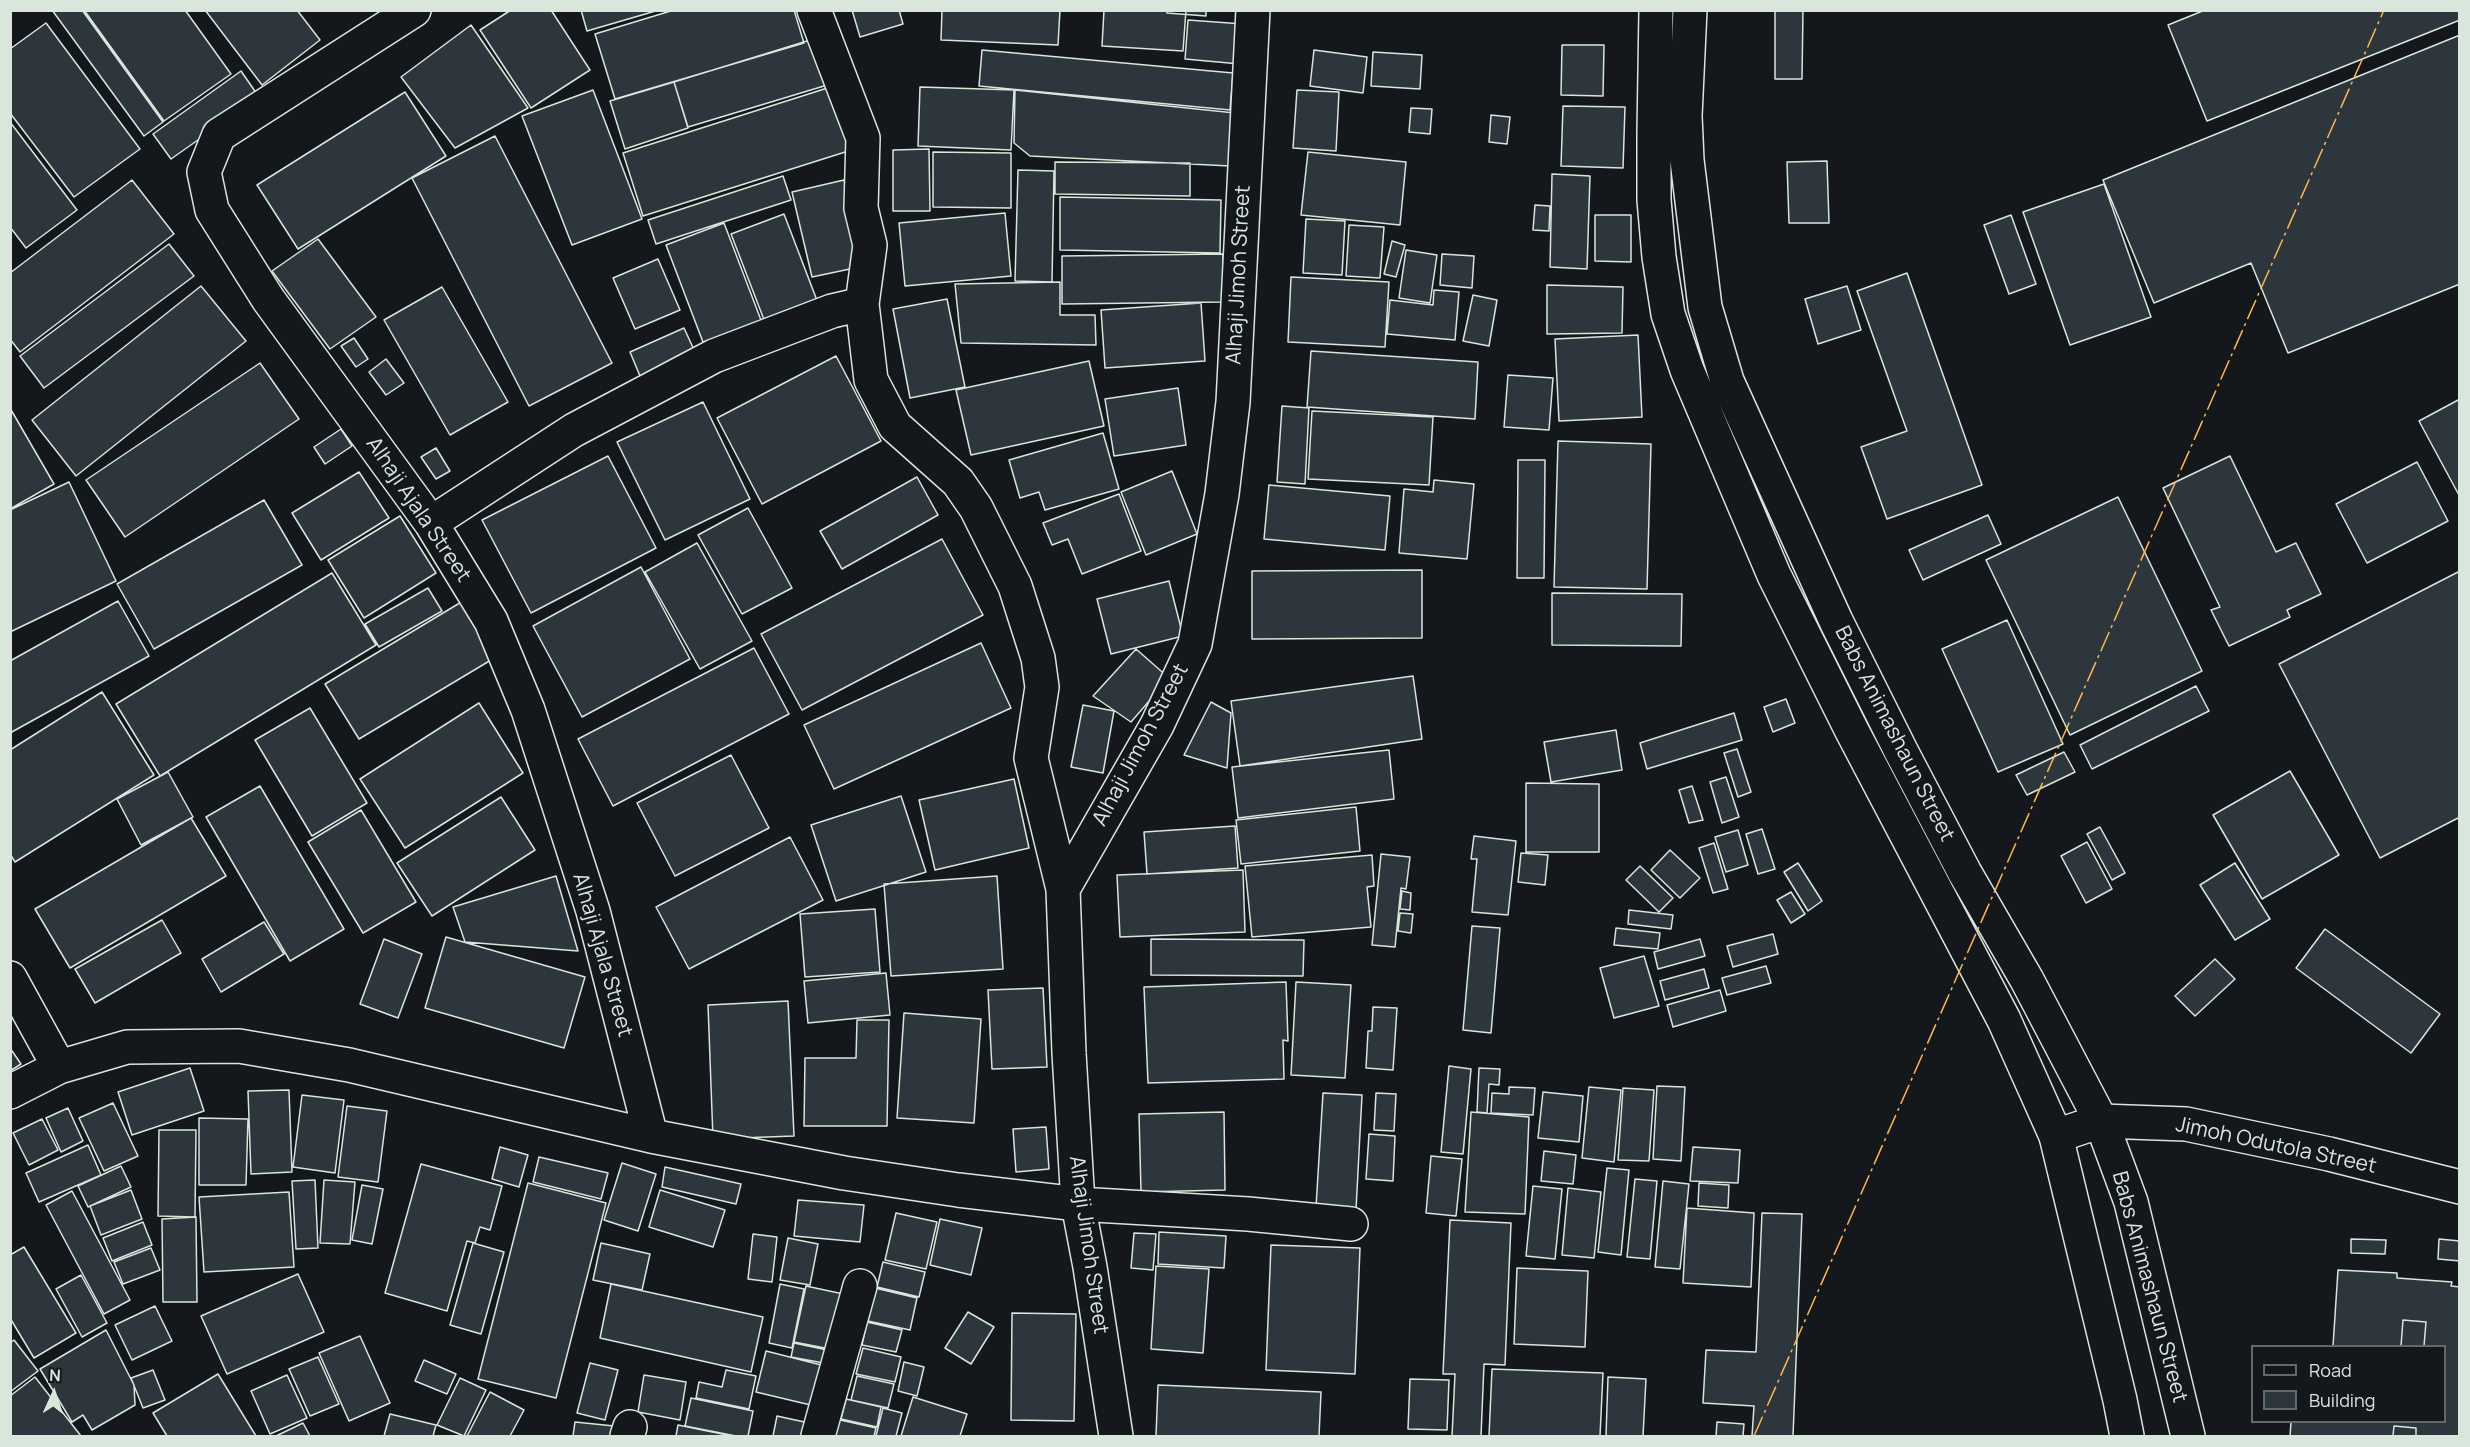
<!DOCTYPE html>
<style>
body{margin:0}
#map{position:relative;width:2470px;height:1447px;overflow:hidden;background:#14181c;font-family:Manrope,sans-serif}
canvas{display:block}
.frame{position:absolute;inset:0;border:12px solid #d8e6dc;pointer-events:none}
.legend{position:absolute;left:2251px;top:1345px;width:195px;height:78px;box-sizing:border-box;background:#14181c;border:2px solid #626a69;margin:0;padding:8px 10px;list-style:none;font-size:18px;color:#d8e6dc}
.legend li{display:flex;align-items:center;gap:12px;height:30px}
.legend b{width:30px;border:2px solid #626a69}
.north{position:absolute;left:24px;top:1363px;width:60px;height:60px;-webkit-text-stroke:4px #14181c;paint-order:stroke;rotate:3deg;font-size:16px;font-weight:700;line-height:24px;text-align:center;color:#d8e6dc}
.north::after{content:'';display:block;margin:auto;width:21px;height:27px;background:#d8e6dc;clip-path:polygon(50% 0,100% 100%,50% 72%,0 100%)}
</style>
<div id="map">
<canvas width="2470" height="1447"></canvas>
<div class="frame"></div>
<ul class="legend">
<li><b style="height:8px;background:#14181c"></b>Road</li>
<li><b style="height:16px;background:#2c363c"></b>Building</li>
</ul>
<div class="north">N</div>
</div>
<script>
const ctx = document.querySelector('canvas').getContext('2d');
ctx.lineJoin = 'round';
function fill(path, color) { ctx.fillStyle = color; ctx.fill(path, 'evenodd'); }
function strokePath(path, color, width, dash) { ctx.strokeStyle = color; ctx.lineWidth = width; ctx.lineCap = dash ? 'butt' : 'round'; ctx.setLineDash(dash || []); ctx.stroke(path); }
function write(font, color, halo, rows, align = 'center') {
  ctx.font = font + ' Manrope,sans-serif'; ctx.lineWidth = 4.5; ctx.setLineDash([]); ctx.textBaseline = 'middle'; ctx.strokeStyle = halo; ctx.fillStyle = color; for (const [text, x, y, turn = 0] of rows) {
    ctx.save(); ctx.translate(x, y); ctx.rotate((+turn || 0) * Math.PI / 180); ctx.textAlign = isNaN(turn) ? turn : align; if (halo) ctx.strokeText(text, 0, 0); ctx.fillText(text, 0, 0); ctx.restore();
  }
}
const building = new Path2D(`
 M52 10H82L163 122 144 136Z
 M84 10H185L231 74 164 121Z
 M205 10H297L320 40 262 85Z
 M511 10H551L590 70 531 108 480 30Z
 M581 10H659L587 31Z
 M674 10H794L804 43 615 99 595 34Z
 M852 10H899L903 24 860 37Z
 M942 10H1060L1058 45 941 40Z
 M1104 10H1186L1183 51 1102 46Z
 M1167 10H1206V16L1167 13Z
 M1775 10H1803L1802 79H1775Z
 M2205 10H2460V20L2207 121 2168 25Z
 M1188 20 1243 24 1240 64 1185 59Z
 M46 23 140 149 74 197 10 113V49Z
 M471 25 528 108 455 148 401 77Z
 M2460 35V284L2288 353 2251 263 2154 303 2103 180Z
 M820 37 834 83 688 127 674 82Z
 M1562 45H1604L1603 96 1561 95Z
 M982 50 1233 73 1230 110 979 86Z
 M1314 50 1367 57 1363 93 1310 86Z
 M1373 52 1422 55 1420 89 1371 86Z
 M241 71 259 97 171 159 153 134Z
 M674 82 688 128 625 149 610 101Z
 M840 84 861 147 643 216 623 153Z
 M920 87 1014 90 1011 150 918 146Z
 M593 90 642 219 572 245 522 116Z
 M1015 90 1235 113 1230 166 1030 156 1014 143Z
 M1297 90 1339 92 1336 151 1293 148Z
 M405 92 446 156 298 249 257 185Z
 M1563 106 1625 107 1623 168 1561 166Z
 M1411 108 1432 109 1430 134 1409 132Z
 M1491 115 1510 117 1507 144 1489 142Z
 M10 122 77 210 26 248 10 227Z
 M495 136 612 363 529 406 412 178Z
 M929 149 930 211H893V150Z
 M933 152 1011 153V208L933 207Z
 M1308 152 1406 162 1400 225 1301 215Z
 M1827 161 1829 223H1789L1787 162Z
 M1055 162 1190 163V196L1055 194Z
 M1018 170 1054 171 1052 282 1015 281Z
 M1552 174 1590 176 1587 269 1550 267Z
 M783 176 791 200 656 244 648 220Z
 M132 180 174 234 20 352 10 339V273Z
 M844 180 864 266 812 277 792 192Z
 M2104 184 2151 317 2070 345 2023 212Z
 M1060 197 1221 200 1220 253 1060 250Z
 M1535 205 1550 206 1549 231 1533 230Z
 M1005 213 1011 276 905 286 899 223Z
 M784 214 821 311 768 330 731 234Z
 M1595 215H1631V262L1595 261Z
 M2011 215 2036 284 2009 294 1984 225Z
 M1306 219 1345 221 1342 275 1303 273Z
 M724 223 764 328 706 350 666 245Z
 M1349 225 1384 227 1380 278 1346 276Z
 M318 239 376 317 330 349 272 271Z
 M1392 241 1405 245 1396 277 1384 274Z
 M169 244 194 276 44 388 20 356Z
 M1406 250 1437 255 1430 303 1399 298Z
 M1223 254V302L1062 304V256Z
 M1442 254 1474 256 1472 288 1440 285Z
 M658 259 680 310 635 329 613 278Z
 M1907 273 1982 485 1887 519 1861 447 1907 431 1857 291Z
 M1291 277 1389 282 1385 347 1288 342Z
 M1060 282V315H1095L1096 345 961 343 955 284Z
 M1547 285 1623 287 1622 333 1547 334Z
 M201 286 246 341 76 476 32 420Z
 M1847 286 1861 330 1818 344 1805 299Z
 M442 287 508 402 450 435 384 320Z
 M1434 290 1459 292 1455 340 1387 334 1390 300 1433 305Z
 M1473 295 1497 300 1489 346 1463 341Z
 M947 299 965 387 910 398 893 309Z
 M1201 303 1205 361 1105 368 1101 310Z
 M684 328 695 352 640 376 630 352Z
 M1638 335 1642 417 1559 421 1555 339Z
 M354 338 368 359 356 367 341 346Z
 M1311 351 1478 362 1475 419 1307 407Z
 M836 356 881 441 762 504 717 418Z
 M386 359 404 383 386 395 369 372Z
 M1089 361 1104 426 971 455 956 390Z
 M260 363 299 419 125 537 86 480Z
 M1508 375 1553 378 1549 430 1504 427Z
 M1178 388 1186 445 1114 456 1105 399Z
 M2460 399V497L2419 421Z
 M703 402 750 499 665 540 617 442Z
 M1282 406 1309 408 1305 484 1277 482Z
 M10 408 54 484 10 509Z
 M1312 411 1433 417 1429 485 1308 479Z
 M341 429 352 446 325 464 314 447Z
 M1103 433 1119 489 1045 510 1039 492 1020 498 1009 460Z
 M1558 441 1651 444 1647 589 1554 587Z
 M436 448 450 471 436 479 421 457Z
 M608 456 656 548 531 613 482 520Z
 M2230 456 2276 552 2296 543 2321 594 2287 610 2290 617 2229 646 2211 610 2220 607 2163 488Z
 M1518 460H1545L1544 578H1517Z
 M2417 462 2448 521 2367 563 2336 504Z
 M1172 471 1197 534 1146 555 1121 492Z
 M359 472 389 518 321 560 292 513Z
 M917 477 938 515 842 569 820 531Z
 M1434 480 1474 484 1467 559 1399 553 1404 489 1433 492Z
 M69 482 116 581 10 632V510Z
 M1269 485 1390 496 1385 550 1264 539Z
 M1119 494 1141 551 1082 574 1068 539 1052 545 1043 523Z
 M2118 497 2202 671 2070 735 1986 560Z
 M264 500 302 565 154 649 117 584Z
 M748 508 792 588 742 614 698 535Z
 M1988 515 2001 544 1923 580 1909 550Z
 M400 516 436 573 364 618 328 560Z
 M942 539 983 615 802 710 761 634Z
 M697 543 752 641 700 669 645 572Z
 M641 567 690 659 582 717 533 626Z
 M1422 570V638L1252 639V571Z
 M2460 571V817L2380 858 2279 664Z
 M332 573 376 645 160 776 116 704Z
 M1169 581 1183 636 1111 654 1097 599Z
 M428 588 442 611 379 647 365 624Z
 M1552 593 1682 594 1681 646 1552 645Z
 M468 598 501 654 359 739 325 684Z
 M118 601 149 656 10 733V661Z
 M2007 620 2063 744 1998 772 1942 649Z
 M981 643 1011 708 834 789 804 725Z
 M754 648 789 714 613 806 578 739Z
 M1136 649 1169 678 1131 722 1093 696Z
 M1413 676 1422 739 1240 766 1231 701Z
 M2196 686 2209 711 2092 769 2080 745Z
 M102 692 154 775 15 862 10 854V750Z
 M1786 699 1795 723 1773 732 1764 707Z
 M1211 702 1231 713 1227 768 1184 755Z
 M479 703 523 773 405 848 360 779Z
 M1083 705 1114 711 1103 773 1071 767Z
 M310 708 367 803 312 836 255 740Z
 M1734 713 1742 740 1647 769 1640 743Z
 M1616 730 1622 770 1551 782 1544 742Z
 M1737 749 1751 792 1738 797 1724 753Z
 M1389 750 1394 799 1238 818 1232 767Z
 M2064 752 2075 772 2027 795 2016 775Z
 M731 755 769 828 675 876 637 803Z
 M2290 771 2339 855 2262 899 2213 815Z
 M168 772 193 817 141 845 117 799Z
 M1726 777 1739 817 1722 823 1710 782Z
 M1014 779 1029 848 935 870 919 800Z
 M1526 783 1599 784V852H1526Z
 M260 786 344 929 290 961 206 817Z
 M1692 786 1703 820 1689 823 1679 790Z
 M901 796 926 872 836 901 811 825Z
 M501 797 535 850 432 916 397 863Z
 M1356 807 1360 851 1241 864 1236 820Z
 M361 810 416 902 363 933 308 842Z
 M191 818 226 876 70 968 35 909Z
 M1235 826 1238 868 1147 874 1144 832Z
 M2100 827 2125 873 2112 880 2087 834Z
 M1762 829 1775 869 1758 874 1746 834Z
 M1738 830 1748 865 1726 872 1715 837Z
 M1474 836 1516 841 1508 915 1472 912 1477 859H1471Z
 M790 837 823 900 689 969 656 907Z
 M2087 842 2112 889 2086 903 2061 856Z
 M1714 843 1728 889 1713 893 1699 848Z
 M1670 850 1700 878 1680 898 1651 870Z
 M1521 853 1548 855 1545 885 1518 882Z
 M1381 854 1410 857 1406 889 1401 888 1395 947 1372 945Z
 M1372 855 1374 886 1367 887 1371 927 1252 937 1245 866Z
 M1798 863 1822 901 1808 911 1784 872Z
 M2235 863 2270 919 2235 940 2200 885Z
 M1640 866 1673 898 1659 912 1626 880Z
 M1243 870 1245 932 1120 937 1117 875Z
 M556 876 578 951 465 942 453 907Z
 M997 876 1003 969 891 976 884 884Z
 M1402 891 1411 893 1410 910 1400 909Z
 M1791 892 1805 914 1791 923 1777 900Z
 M875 909 880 972 805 977 800 914Z
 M1629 910 1673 915 1671 929 1628 924Z
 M1400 913 1413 914 1411 933 1398 931Z
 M162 920 181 953 95 1003 75 969Z
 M264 922 284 954 221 992 202 959Z
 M1472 926 1500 928 1491 1033 1463 1030Z
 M1616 928 1660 933 1658 949 1614 945Z
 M2325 929 2440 1014 2411 1053 2296 968Z
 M1773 934 1778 954 1733 967 1727 946Z
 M446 937 585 977 564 1048 425 1008Z
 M384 939 422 954 398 1018 360 1004Z
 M1151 939 1304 940 1303 976 1151 975Z
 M1700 939 1705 956 1658 969 1654 952Z
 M1644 956 1659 1006 1614 1018 1600 968Z
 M2215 959 2235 979 2195 1016 2175 996Z
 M1766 966 1771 983 1727 995 1722 978Z
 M1704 969 1709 988 1665 1000 1660 981Z
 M886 973 890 1015 808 1023 804 981Z
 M1286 982 1288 1041 1283 1040 1284 1079 1148 1083 1144 987Z
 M1296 982 1351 985 1345 1078 1291 1075Z
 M1043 988 1047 1067 992 1069 988 990Z
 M1720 990 1726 1011 1673 1027 1667 1005Z
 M788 1001 794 1136 713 1139 708 1005Z
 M1373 1007 1397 1008 1393 1070 1366 1068 1368 1031H1372Z
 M904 1013 981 1019 974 1123 897 1118Z
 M857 1020H889L887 1126H804L805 1058H856Z
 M10 1048 21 1064 10 1071Z
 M1449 1066 1471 1069 1463 1154 1441 1152Z
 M190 1068 204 1111 132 1135 118 1092Z
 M1479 1068 1500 1069 1499 1085 1489 1084 1487 1113 1477 1112Z
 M1657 1086 1685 1087 1681 1161 1653 1159Z
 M1509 1087 1535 1088 1533 1115 1491 1113 1492 1093 1509 1094Z
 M1589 1087 1621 1090 1614 1162 1582 1158Z
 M1623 1088 1654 1090 1649 1161 1618 1160Z
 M289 1090 292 1172 251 1174 248 1091Z
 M1543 1092 1583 1096 1579 1142 1538 1138Z
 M1323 1093 1362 1095 1356 1210 1316 1207Z
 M1376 1093 1396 1094 1394 1131 1374 1130Z
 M302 1095 344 1100 335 1173 293 1167Z
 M113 1103 138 1156 104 1171 79 1118Z
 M347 1106 387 1111 378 1182 338 1177Z
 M68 1108 83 1141 61 1152 46 1118Z
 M1224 1112 1225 1190 1141 1192 1139 1114Z
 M1471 1112 1529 1117 1525 1214 1465 1212Z
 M199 1118 248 1119 246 1185H199Z
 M42 1119 58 1150 29 1165 13 1133Z
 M1046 1127 1049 1169 1016 1172 1013 1129Z
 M159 1130H196L195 1217 158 1216Z
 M1369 1134 1395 1136 1393 1181 1366 1179Z
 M88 1145 101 1175 39 1202 26 1173Z
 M500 1147 528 1155 519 1187 492 1179Z
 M1693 1147 1740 1150 1738 1183 1690 1181Z
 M1544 1151 1576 1155 1573 1184 1541 1181Z
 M1431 1156 1462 1159 1456 1216 1426 1213Z
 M539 1157 608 1173 601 1199 533 1182Z
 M622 1163 656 1174 638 1231 604 1220Z
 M421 1164 502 1186 490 1230 480 1227 475 1243 467 1241 447 1311 385 1293Z
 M121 1166 131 1187 88 1207 78 1186Z
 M665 1167 741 1184 736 1204 662 1187Z
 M1607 1168 1629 1170 1621 1255 1598 1252Z
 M1635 1179 1657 1181 1650 1259 1627 1257Z
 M315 1180 318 1248 296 1249 292 1181Z
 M324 1180 355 1182 350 1244 320 1243Z
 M1663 1181 1689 1184 1680 1269 1655 1267Z
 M528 1183 606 1203 556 1398 478 1379Z
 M1699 1183 1729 1185 1728 1208 1698 1206Z
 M362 1185 383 1189 372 1244 352 1240Z
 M1533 1186 1562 1189 1555 1259 1526 1256Z
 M1568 1188 1601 1192 1594 1258 1562 1255Z
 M131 1190 142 1219 101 1235 90 1206Z
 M660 1190 725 1210 713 1247 649 1227Z
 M72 1191 130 1300 104 1314 46 1205Z
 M289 1192 294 1267 204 1272 199 1197Z
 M798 1200 864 1205 860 1242 794 1236Z
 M1687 1208 1754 1213 1751 1287 1683 1283Z
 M896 1213 937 1222 926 1269 885 1260Z
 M1762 1213 1802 1214 1793 1436H1752L1754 1406 1703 1403 1706 1350 1756 1352Z
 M196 1217 197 1302H163L162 1219Z
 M940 1219 982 1228 971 1275 930 1265Z
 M1450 1220 1511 1223 1505 1365 1484 1364 1481 1436H1452L1455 1374H1443Z
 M143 1222 152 1245 112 1261 103 1238Z
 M1159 1232 1226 1236 1224 1268 1158 1264Z
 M1134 1233 1156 1234 1153 1270 1131 1268Z
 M753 1234 777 1237 772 1282 748 1279Z
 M788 1238 818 1244 810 1285 780 1280Z
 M2351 1239 2386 1240 2385 1254 2351 1253Z
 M2439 1239 2460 1241V1261L2438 1259Z
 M473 1243 504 1252 481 1334 450 1325Z
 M601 1243 650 1254 642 1290 593 1280Z
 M1271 1245 1360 1248 1355 1374 1266 1370Z
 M24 1247 76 1333 34 1358 10 1318V1255Z
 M151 1248 160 1270 123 1284 114 1262Z
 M883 1262 925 1272 919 1297 877 1287Z
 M1156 1266 1209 1269 1203 1353 1151 1349Z
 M1517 1268 1588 1271 1585 1347 1514 1344Z
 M2338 1270 2397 1273V1278L2452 1282 2451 1286 2460 1287V1436H2416V1428L2394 1426 2393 1436H2290L2291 1422H2444V1346H2424L2426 1322 2403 1320 2401 1346H2333Z
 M298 1274 324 1332 227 1374 201 1316Z
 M81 1275 107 1323 82 1337 56 1289Z
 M611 1284 763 1317 751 1372 600 1338Z
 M780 1284 804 1289 792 1348 769 1343Z
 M806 1286 848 1295 835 1350 794 1342Z
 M875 1288 917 1298 910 1330 868 1321Z
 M155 1306 172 1341 132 1360 115 1325Z
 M968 1312 994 1327 971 1364 945 1348Z
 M1012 1313 1076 1314 1074 1421 1011 1420Z
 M2403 1320 2426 1322 2424 1346H2401Z
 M867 1322 902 1330 896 1352 862 1345Z
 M106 1330 134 1385 135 1405 92 1430 83 1415 72 1422 40 1369Z
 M360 1336 390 1403 349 1421 319 1353Z
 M14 1340 38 1371 10 1392V1343Z
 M794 1343 832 1351 829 1364 791 1357Z
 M863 1348 901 1357 895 1382 856 1374Z
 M766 1351 829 1367 819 1407 756 1392Z
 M318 1357 339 1404 310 1416 289 1369Z
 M424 1360 456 1374 447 1394 415 1381Z
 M904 1362 924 1367 917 1396 898 1391Z
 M590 1363 618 1370 605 1420 577 1413Z
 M1492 1369 1603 1373 1600 1436H1489Z
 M153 1370 165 1400 143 1408 131 1378Z
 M726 1370 756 1376 749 1409 696 1398 699 1382 722 1387Z
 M218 1374 256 1436H167L153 1413Z
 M287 1375 307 1418 270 1434 251 1391Z
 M644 1375 686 1382 680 1420 638 1412Z
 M857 1376 894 1384 888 1408 851 1400Z
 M35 1377 81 1436H10V1396Z
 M1608 1377 1646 1379 1643 1436H1606Z
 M460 1378 486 1390 464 1436 437 1425Z
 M1410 1379 1449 1380 1447 1430 1408 1429Z
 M1158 1385 1321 1392 1319 1436H1156Z
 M490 1392 524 1410 510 1436H467Z
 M913 1397 967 1414 960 1436H901Z
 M691 1398 753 1411 748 1436H736L685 1426Z
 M846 1399 881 1407 877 1427 841 1419Z
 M883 1408 902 1413 896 1436H876Z
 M390 1414 436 1425 433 1436H384Z
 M777 1416 809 1423 807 1436H773Z
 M836 1419 876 1428 874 1436H832Z
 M575 1422 614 1426 613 1436H573Z
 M1717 1422 1744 1424 1743 1436H1716Z
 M303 1423 310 1436H276Z
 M678 1425 732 1436H676Z
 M2394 1426 2416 1428V1436H2393Z`);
fill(building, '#2c363c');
strokePath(building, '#d8e6dc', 1.5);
const minor = new Path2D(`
 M414 10 219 135 204 172 212 210 268 299 431 523 491 621 528 710 593 911 651 1136
 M814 10 863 138 861 208 870 245 862 304 871 380 895 426 958 482 976 508 1015 586 1038 658 1042 687 1031 758 1063 889
 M431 523 574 430 714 356 832 311 862 304
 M10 978 59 1067
 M10 1092 59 1067 127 1047 239 1046 349 1065 651 1136 844 1173 958 1190 1078 1204 1248 1214 1351 1224
 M2056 1136 2101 1121 2186 1124 2329 1154 2460 1187
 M627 1436 630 1427
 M818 1436 860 1286
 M1116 1436 1090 1267 1078 1204 1069 1053 1063 889 1157 725 1195 644 1222 494 1233 402 1253 10`);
const secondary = new Path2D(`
 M1656 10 1654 133V200L1659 257 1668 314 1687 370 1774 575 1852 731 2004 1020 2056 1136 2120 1400 2127 1436
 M1690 10 1685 116 1687 160 1705 307 1727 381 1836 621 1901 751 1965 873 2027 980 2101 1121 2131 1202 2188 1436`);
strokePath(minor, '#d8e6dc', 36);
strokePath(secondary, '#d8e6dc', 36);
strokePath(minor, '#14181c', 33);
strokePath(secondary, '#14181c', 33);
strokePath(new Path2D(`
 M1754 1436 2384 10`), '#ffb74d', 1.5, [21, 4.5, 3, 4.5]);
write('21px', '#d8e6dc', '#14181c', [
 ["Alhaji Jimoh Street",1239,275,-87],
 ["Alhaji Ajala Street",418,510,56],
 ["Babs Animashaun Street",1894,734,63],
 ["Alhaji Jimoh Street",1141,745,-62],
 ["Alhaji Ajala Street",602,955,74],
 ["Jimoh Odutola Street",2276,1146,12],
 ["Alhaji Jimoh Street",1088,1245,82],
 ["Babs Animashaun Street",2149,1287,75]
]);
</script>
